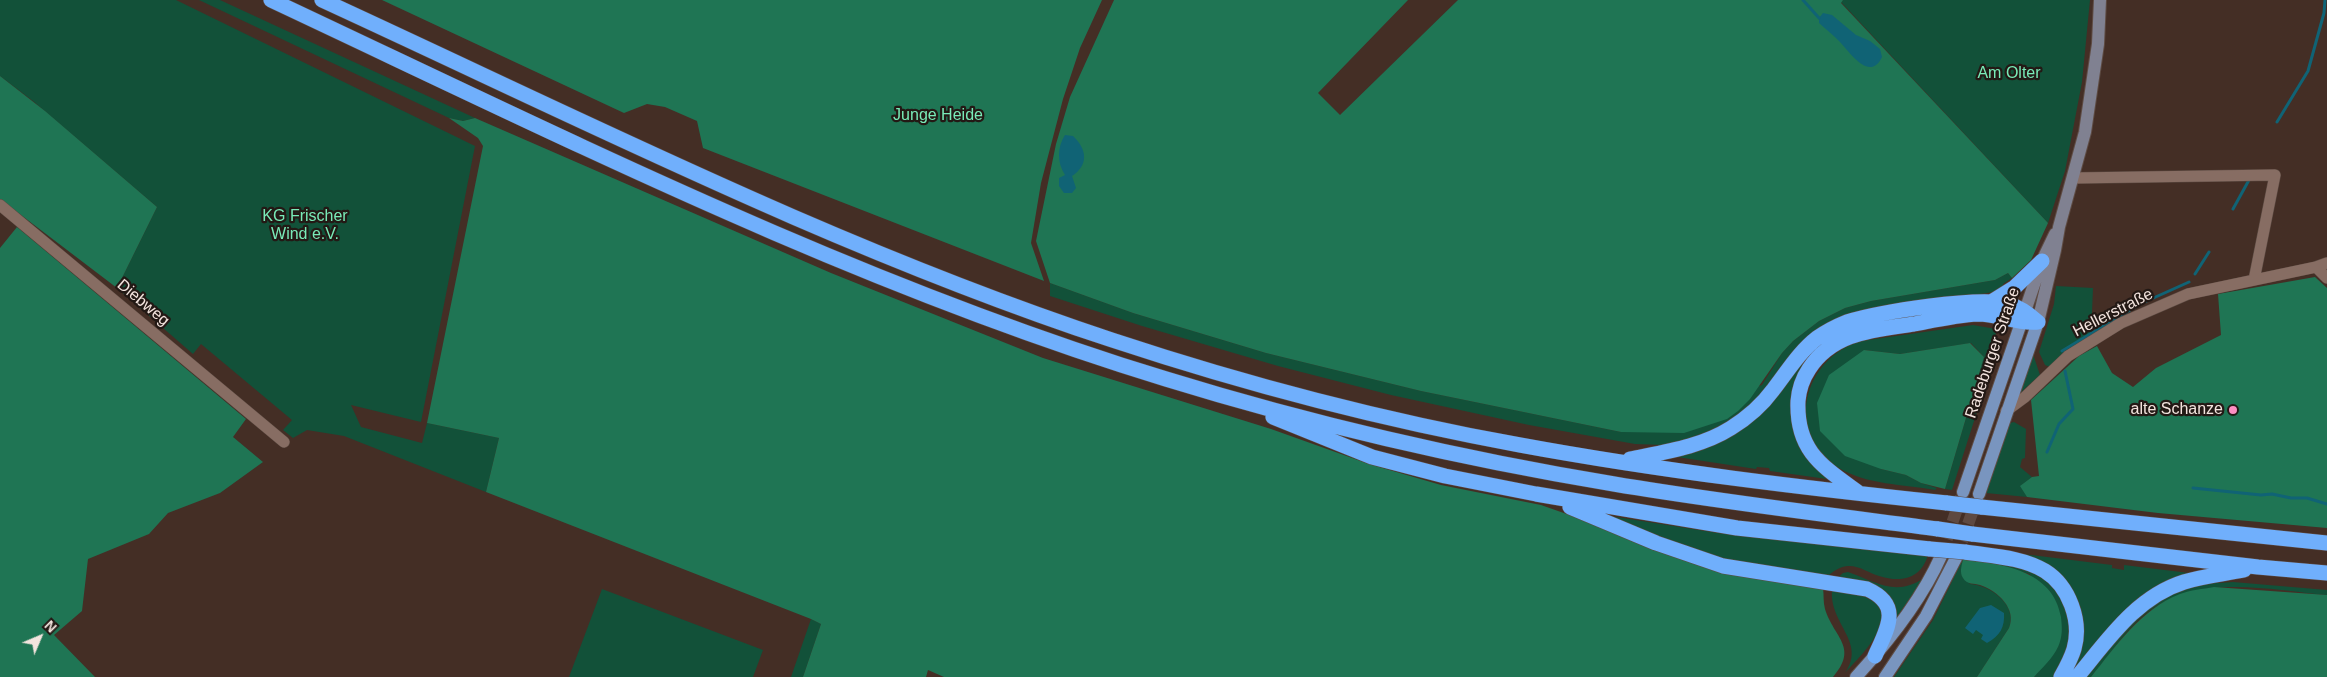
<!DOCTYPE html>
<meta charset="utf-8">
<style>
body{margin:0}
#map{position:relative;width:2327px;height:677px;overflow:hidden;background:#442e25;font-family:Arial,sans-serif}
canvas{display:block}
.north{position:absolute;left:15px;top:612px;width:50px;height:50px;-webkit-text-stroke:4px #231915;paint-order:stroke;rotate:45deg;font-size:14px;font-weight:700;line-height:20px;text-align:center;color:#f3e4de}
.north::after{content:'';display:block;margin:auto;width:18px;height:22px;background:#f3e4de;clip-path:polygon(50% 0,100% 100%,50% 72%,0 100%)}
</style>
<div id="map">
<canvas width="2327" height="677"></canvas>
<div class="north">N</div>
</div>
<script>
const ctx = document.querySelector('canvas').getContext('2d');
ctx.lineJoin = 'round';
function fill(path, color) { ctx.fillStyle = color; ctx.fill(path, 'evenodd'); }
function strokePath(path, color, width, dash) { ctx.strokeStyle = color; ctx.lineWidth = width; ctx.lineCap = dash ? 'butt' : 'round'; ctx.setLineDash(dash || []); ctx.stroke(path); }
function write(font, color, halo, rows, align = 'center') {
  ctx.font = font + ' Arial,sans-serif'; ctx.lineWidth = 4.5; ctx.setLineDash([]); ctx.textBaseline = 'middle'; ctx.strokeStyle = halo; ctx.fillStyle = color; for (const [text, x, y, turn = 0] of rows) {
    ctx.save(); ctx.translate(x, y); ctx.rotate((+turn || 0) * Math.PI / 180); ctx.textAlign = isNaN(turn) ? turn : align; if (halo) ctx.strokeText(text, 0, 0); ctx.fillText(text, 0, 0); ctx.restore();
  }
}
fill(new Path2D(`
 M0 0H176L475 146 421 422 351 405 361 427 422 443 427 423 499 438 486 492 344 436 307 430 293 438 283 430 292 420 201 344 193 354 117 288 157 207 33 101 0 76Z
 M199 0H220L475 118 463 121 449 118Z
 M1843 0H2090L2082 82 2065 171 2048 223 1841 2Z
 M2008 273 2012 278 2003 284 2004 288 1993 292 1852 315 1732 422 1681 443 1663 445 1635 444 1529 425 1391 395 1278 366 1142 326 1050 296V283L1133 313 1266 353 1421 391 1621 432 1762 385 1782 353 1793 341 1819 321 1845 308 1871 301 1995 280Z
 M2056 286 2093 288 2091 337 2050 367 2045 365 2039 352 2054 304Z
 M1973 325 1996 329 1995 355 1952 490 1945 489 1984 357 1971 343 1900 354 1864 350 1881 469 1906 475 1921 483 1937 488 1935 490C1903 484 1867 485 1839 468 1783 434 1803 358 1861 341Z
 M1815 348 1795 437 1804 455 1827 479 1770 471 1769 468 1757 467 1756 469 1677 457V454L1699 449 1794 372Z
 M2033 354 2040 375 2020 393Z
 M2014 422 2026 429 2025 458 2022 459 2020 467 2032 477 2021 486 2027 497 1986 493 2010 423Z
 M1610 516 1718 533 1928 555C1921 579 1901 583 1879 576 1869 573 1860 566 1849 566 1840 566 1832 572 1826 578L1700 556Z
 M2015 553 2112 565V568L2124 570V565L2189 573 2160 585 2068 677 2072 594Z
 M1963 559 1961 572 1970 584C1990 585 2018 605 2009 628L1977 677H1894L1933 620Z
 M1986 562 2015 564 2050 582 2066 607 2071 639 2055 677H2034L2058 647 2030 574Z
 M1848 572C1876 582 1896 597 1924 578L1894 621V613L1835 580 1843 573Z
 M2233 582 2327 590V595C2270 590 2202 574 2152 609 2128 625 2110 655 2091 677H2084C2114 643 2144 597 2191 586 2205 583 2219 583 2233 582Z
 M602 589 763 650 753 677H569Z
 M1832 590C1844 592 1860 592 1870 598 1904 616 1859 657 1845 673 1867 642 1829 624 1832 590Z
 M811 619 821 624 803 677H791Z`), '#125139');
fill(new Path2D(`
 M382 0H1102L1080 48 1063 99 1041 183 1031 243 1044 281 703 148 697 121 665 107 647 104 624 113Z
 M1114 0H1408L1318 93 1340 115 1458 0H1843L1841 3 2048 223 2031 260 2012 278 2008 273 1995 280 1871 301 1845 308 1819 321 1793 341 1782 353 1750 399 1738 411 1727 419 1684 433 1621 432 1421 391 1266 353 1133 313 1050 283 1036 241 1056 144 1070 97Z
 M0 76 45 111 157 207 117 288 0 199Z
 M449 118 463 121 475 118 831 273 1043 358 1271 429 1369 464 1441 485 1541 505 1595 524 1823 588C1824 595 1823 602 1825 609 1834 638 1859 647 1833 677H944L928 670 926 677H803L821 624 811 619 486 492 499 438 427 423 483 146 478 138Z
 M17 227 246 419 233 437 263 462 220 493 168 513 149 534 88 559 82 611 54 635 95 677H0V248Z
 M2315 277 2327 288V528L2158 513 2027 497 2020 486 2032 477 2039 476 2031 400 2079 356 2097 346 2112 373 2133 387 2156 368 2221 335 2218 294Z
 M1970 343 1984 357 1945 489 1921 483 1906 475 1881 469 1845 456 1820 431 1817 403 1829 375 1864 350 1900 354Z
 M1963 559C2002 564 2053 570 2061 617 2062 627 2063 636 2058 647 2053 658 2042 668 2034 677H1977L2009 628C2017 609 1998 591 1980 585 1974 583 1967 585 1963 578 1959 572 1962 565 1963 559Z
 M2214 587 2327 595V677H2091C2116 646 2141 609 2180 594 2190 590 2203 589 2214 587Z`), '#1f7554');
fill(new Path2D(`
 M1823 13 1832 15 1856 35 1870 41 1880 49 1882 57C1870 82 1851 54 1840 42 1834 36 1826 29 1819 23V18Z
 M1065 135 1073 136C1087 149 1089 165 1072 176L1076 188 1072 193H1064L1059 186V178L1065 175C1057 163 1057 147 1065 135Z
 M1991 605 2004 613C2005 627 2000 636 1987 643L1981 639 1983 635 1976 630 1973 634 1965 628 1980 608Z`), '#106375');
strokePath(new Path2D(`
 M1803 0 1819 18
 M2277 122 2308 71 2324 13 2325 0
 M2233 209 2249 180
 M2195 274 2209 252
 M2062 351 2140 304 2189 282
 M2047 452 2059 424 2073 409 2065 371
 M2193 488 2261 495 2272 494 2291 498H2307L2327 504`), '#106375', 3);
strokePath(new Path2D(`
 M1941 556 1961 497
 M1956 558 1977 499`), '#5e4941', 12, [12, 6]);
const minor = new Path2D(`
 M2074 178 2275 175 2254 280
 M0 205 284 442
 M2316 267 2327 278
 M2006 411 2025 397 2068 356 2121 323 2188 294 2316 267 2327 263`);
const secondary = new Path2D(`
 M2022 320 2042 261 2055 234
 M2038 322 2055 250 2059 227 2085 132 2098 44 2100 0`);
const primary = new Path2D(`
 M1963 492 2021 323
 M1979 494 2038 322
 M1856 677C1889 641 1921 601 1941 556
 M1885 677 1926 616 1956 558`);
const motorway = new Path2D(`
 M271 0C565 138 855 284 1166 379 1312 424 1463 459 1614 484 1721 502 1830 515 1938 529
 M322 0C583 120 839 250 1112 340 1245 384 1382 420 1520 445 1661 471 1804 488 1947 503
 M1991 302 2015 287 2042 261
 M1273 417 1372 457 1445 476 1536 494 1737 528 1930 549
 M1630 459C1664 452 1701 447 1731 428 1747 418 1762 405 1773 390 1787 372 1799 352 1817 338 1827 331 1837 326 1847 322 1880 312 1977 296 2009 304 2020 307 2029 314 2038 322
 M1859 493C1822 466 1796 451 1798 401 1799 389 1803 378 1809 369 1833 332 1874 330 1914 324 1935 320 1957 315 1978 314 1999 314 2016 324 2038 322
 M1570 507 1656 543 1723 566 1867 589C1903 605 1887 629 1875 656
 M1981 507 2327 543
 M1972 534 2258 567 2327 573
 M1965 552C1991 556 2022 557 2045 571 2069 586 2082 621 2074 649 2071 659 2066 668 2061 677
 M2077 677C2107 641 2136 597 2184 582 2203 576 2224 574 2244 570`);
strokePath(minor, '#5e4c44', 12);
strokePath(secondary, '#5e4c44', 14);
strokePath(primary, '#5e4c44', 14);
strokePath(motorway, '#5e4c44', 16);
strokePath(minor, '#876d63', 11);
strokePath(secondary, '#808191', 12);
strokePath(primary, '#7995bf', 12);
strokePath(motorway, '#70affc', 15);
const motorwayBridge = new Path2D(`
 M1947 503 1981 507
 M1938 529 1972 534
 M1930 549 1965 552`);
strokePath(motorwayBridge, '#5e4c44', 16, []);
strokePath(motorwayBridge, '#70affc', 15);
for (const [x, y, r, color] of [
 [2233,410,5,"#fc8fc2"]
]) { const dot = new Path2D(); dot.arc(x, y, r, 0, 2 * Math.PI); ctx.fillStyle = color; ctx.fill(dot); strokePath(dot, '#231915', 2); }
write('16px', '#79ebb8', '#231915', [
 ["Am Olter",2009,74],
 ["Junge Heide",938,116],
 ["KG Frischer",305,217],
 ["Wind e.V.",305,235]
]);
write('16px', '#f3e4de', '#231915', [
 ["Diebweg",143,303,40],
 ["Hellerstraße",2113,313,-27],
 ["Radeburger Straße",1993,353,-71]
]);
write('16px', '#f3e4de', '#231915', [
 ["alte Schanze",2223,410]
], 'right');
</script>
